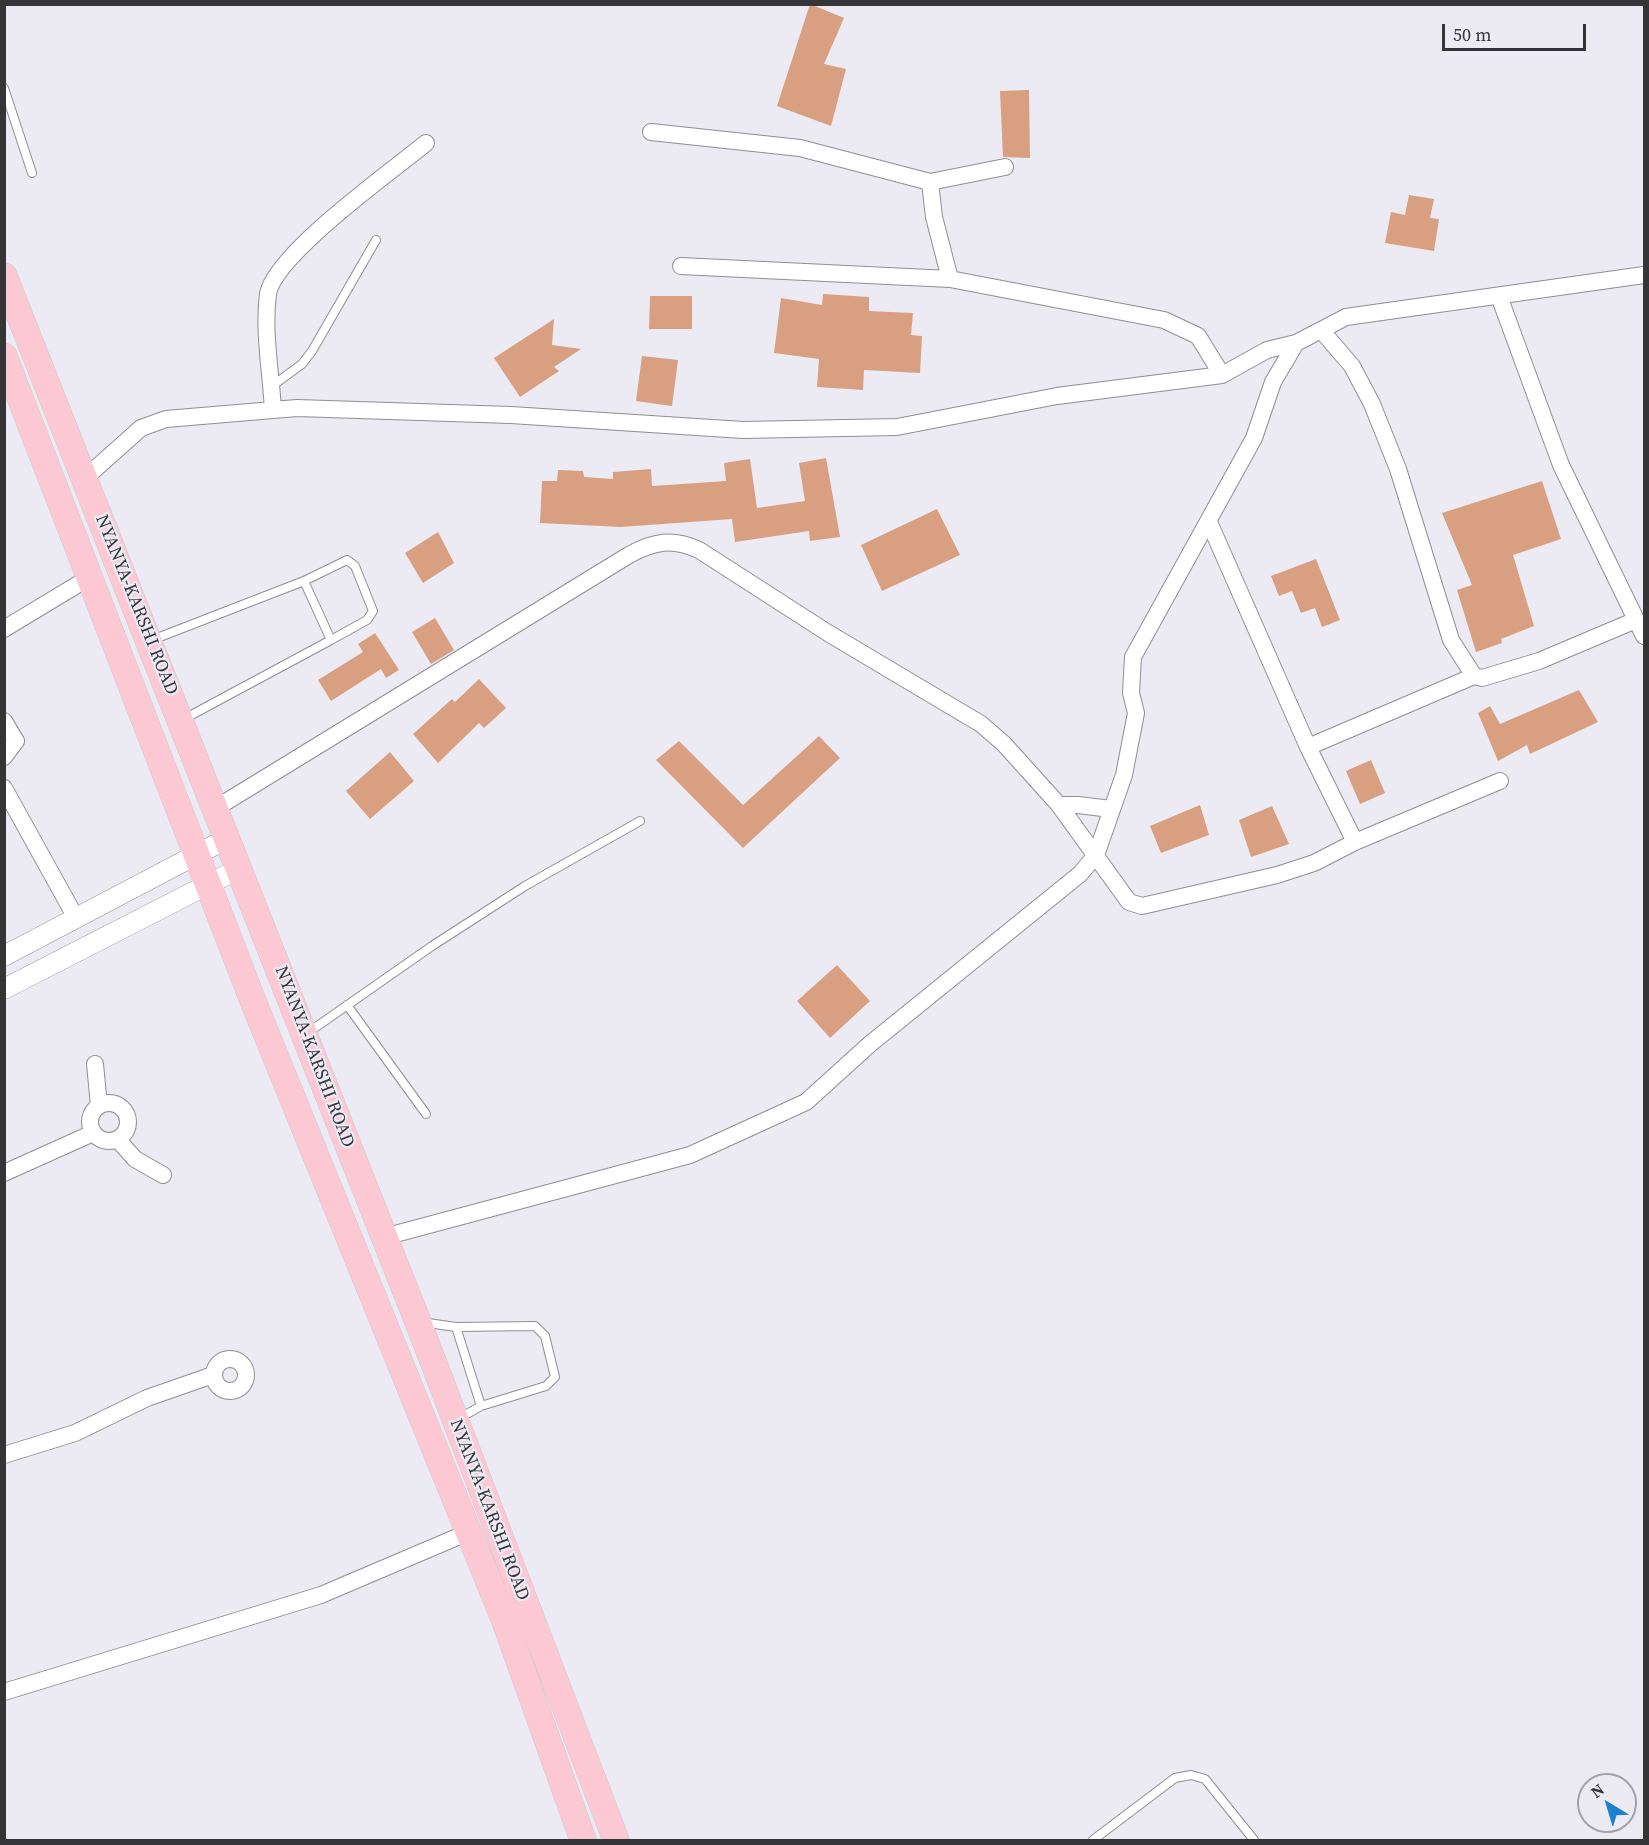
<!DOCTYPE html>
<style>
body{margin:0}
#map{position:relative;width:1649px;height:1845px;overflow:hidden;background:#ecebf4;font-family:"Source Serif 4",serif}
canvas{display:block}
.frame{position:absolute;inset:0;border:6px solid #353538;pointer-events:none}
.north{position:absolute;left:1577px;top:1773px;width:60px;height:60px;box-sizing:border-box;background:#ecebf4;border:2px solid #a3a2a9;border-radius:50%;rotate:322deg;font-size:16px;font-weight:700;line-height:24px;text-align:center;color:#353538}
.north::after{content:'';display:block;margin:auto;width:21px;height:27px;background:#1d82cd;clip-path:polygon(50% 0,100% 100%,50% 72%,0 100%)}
.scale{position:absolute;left:1442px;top:24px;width:144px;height:27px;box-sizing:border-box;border:3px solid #353538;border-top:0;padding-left:8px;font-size:18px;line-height:21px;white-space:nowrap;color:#353538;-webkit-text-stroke:4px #ecebf4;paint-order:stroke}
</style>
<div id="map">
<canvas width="1649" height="1845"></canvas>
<div class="frame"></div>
<div class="north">N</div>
<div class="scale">50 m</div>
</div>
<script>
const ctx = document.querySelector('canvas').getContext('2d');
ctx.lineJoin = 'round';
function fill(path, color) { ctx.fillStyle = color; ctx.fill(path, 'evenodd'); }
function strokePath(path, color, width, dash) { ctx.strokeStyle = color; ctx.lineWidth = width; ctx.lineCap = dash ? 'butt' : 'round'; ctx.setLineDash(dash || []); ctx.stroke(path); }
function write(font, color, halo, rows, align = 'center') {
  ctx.font = font + ' "Source Serif 4",serif'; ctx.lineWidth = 4.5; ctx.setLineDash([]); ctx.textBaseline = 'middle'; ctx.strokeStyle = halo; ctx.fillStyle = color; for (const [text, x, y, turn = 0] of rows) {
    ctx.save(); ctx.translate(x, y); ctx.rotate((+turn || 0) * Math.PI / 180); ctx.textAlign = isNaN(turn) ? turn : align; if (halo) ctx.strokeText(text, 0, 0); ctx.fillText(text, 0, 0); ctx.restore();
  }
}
fill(new Path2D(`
 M810 4 844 18 824 64 846 69 831 126 777 106Z
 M1029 90 1030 158 1003 157 1000 91Z
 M1409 195 1434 199 1430 218 1439 219 1434 251 1385 243 1391 212 1405 215Z
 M823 294 869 297V311L913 313 911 335 922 336 920 373 864 370 863 390 817 387 819 359 774 353 781 298 822 305Z
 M650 296H692V329H649Z
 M554 319 552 345 581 349 554 367 559 371 520 397 494 358Z
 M642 356 678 360 672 406 636 401Z
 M826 458 840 537 810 541 809 531 735 542 732 519 621 527 540 523 542 481H557L558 470 583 471 584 477 613 479V472L651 469 652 486 726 481 724 463 750 459 757 508 805 501 799 463Z
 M1542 481 1561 539 1513 555 1534 626 1501 639 1502 643 1476 652 1457 590 1472 585 1442 513Z
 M937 509 960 555 882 591 861 545Z
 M438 532 454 563 423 583 405 553Z
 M1316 559 1340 620 1322 627 1315 608 1301 613 1292 591 1279 596 1271 576Z
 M435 618 454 650 431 664 412 632Z
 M375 633 399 670 386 678 381 669 331 701 318 680 363 652 358 644Z
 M479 679 506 708 484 728 479 723 438 763 413 734 452 699 455 702Z
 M1579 690 1598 722 1530 754 1527 745 1498 761 1478 713 1490 706 1500 724Z
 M819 736 840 758 743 848 656 760 679 741 743 805Z
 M390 752 414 781 370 819 346 791Z
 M1371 760 1385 793 1360 804 1346 771Z
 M1200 805 1209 835 1161 853 1150 826Z
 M1272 806 1289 844 1251 857 1239 820Z
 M837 965 870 1001 830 1038 797 1001Z`), '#d8a080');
const service = new Path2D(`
 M4 88 32 173
 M272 386 302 364 312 351 376 240
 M304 581 347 560 355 566 373 611 367 620 331 640
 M152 640 304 581 331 640 182 720
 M347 1005 426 1114
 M306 1034 432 946 525 886 640 821
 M421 1322 456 1327 535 1326 545 1336 555 1377 546 1386 481 1406 458 1419
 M456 1327 481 1406
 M1093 1840 1175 1778 1191 1775 1205 1779 1254 1840`);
const minor = new Path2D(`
 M651 132 800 148 930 182 1005 167
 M930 182 934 217 950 279 1164 320 1198 336 1222 375
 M681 266 950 279
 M1499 296 1561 465 1644 636
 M1321 330 1352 366 1372 404 1398 469 1451 640 1474 676 1482 678 1539 661 1636 620
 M273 410C271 373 263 331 268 294 274 255 392 171 426 143
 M85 478 141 428 166 419 297 408 511 415 743 430 897 427 1057 396 1222 375 1267 350 1296 343 1346 317 1644 275
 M1209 522 1308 747 1355 842
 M4 629 90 577
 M4 721 16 741 4 757
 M1308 747 1474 676
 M4 788 76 918
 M1059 805H1078L1111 809
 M216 808 629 555C654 541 673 538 699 550L828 633 981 724 1004 744 1059 805 1129 902 1142 906 1277 875 1314 863 1355 842 1500 781
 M95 1064 99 1106
 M90 1122a19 19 0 1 1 38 0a19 19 0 1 1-38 0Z
 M118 1140 135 1159 163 1175
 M4 1173 93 1133
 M384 1237 690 1155 806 1102 870 1044 1080 874 1096 855 1124 775 1136 713 1131 693 1133 657 1254 438 1273 382 1296 343
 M214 1375a16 16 0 1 1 32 0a16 16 0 1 1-32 0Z
 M4 1455 75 1433 147 1398 213 1375
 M4 1692 321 1595 469 1532`);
const tertiary = new Path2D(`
 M4 956 228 838
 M4 989 240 868`);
const primary = new Path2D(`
 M4 276 418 1322 616 1840
 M4 356 253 1001 506 1624 583 1840`);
strokePath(service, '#8e8e96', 10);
strokePath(minor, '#8e8e96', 18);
strokePath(tertiary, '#8e8e96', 21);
strokePath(primary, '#cacacb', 27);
strokePath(service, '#fff', 8);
strokePath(minor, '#fff', 16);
strokePath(tertiary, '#fff', 20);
strokePath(primary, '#fbc8d3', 26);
write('18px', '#353538', '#ecebf4', [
 ["NYANYA-KARSHI ROAD",136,605,68],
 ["NYANYA-KARSHI ROAD",314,1057,69],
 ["NYANYA-KARSHI ROAD",489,1510,69]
]);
</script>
